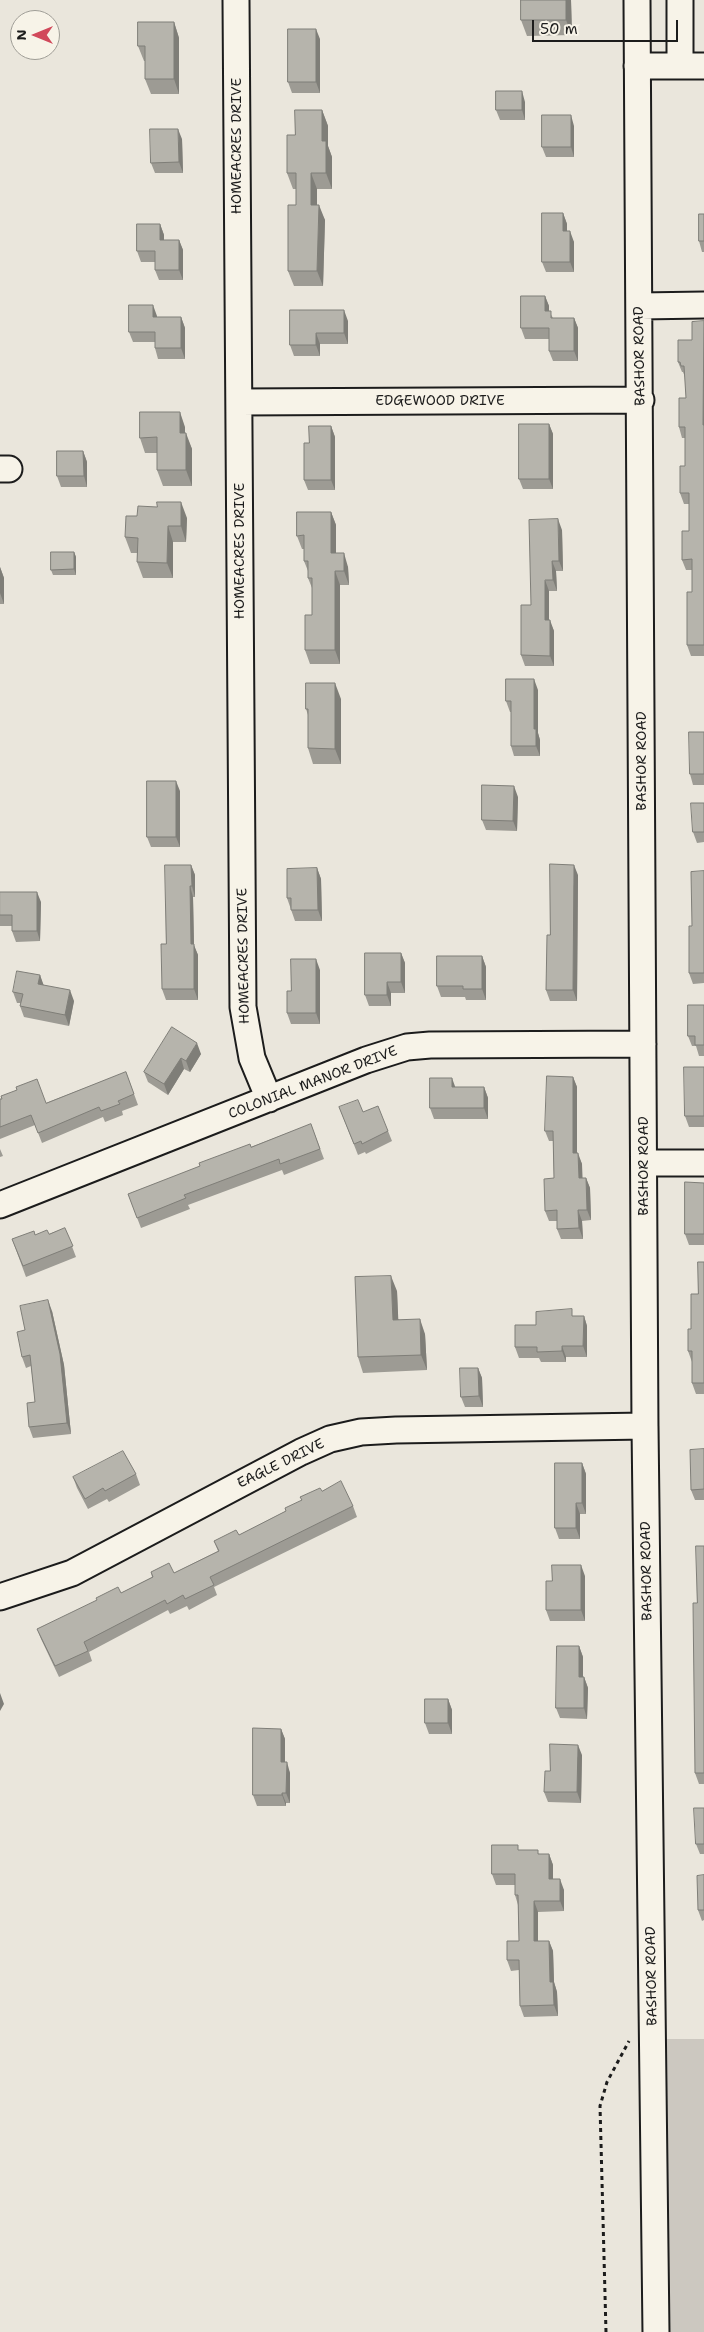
<!DOCTYPE html>
<style>
body{margin:0}
#map{position:relative;width:704px;height:2332px;overflow:hidden;background:#eae6dc;font-family:"Shantell Sans",sans-serif}
canvas{display:block}
.north{position:absolute;left:10px;top:10px;width:50px;height:50px;box-sizing:border-box;background:#f7f3e8;border:1px solid #9f9d96;border-radius:50%;rotate:270deg;font-size:14px;font-weight:700;line-height:20px;text-align:center;color:#1c1c1c}
.north::after{content:'';display:block;margin:auto;width:18px;height:22px;background:#d1495b;clip-path:polygon(50% 0,100% 100%,50% 72%,0 100%)}
.scale{position:absolute;left:532px;top:20px;width:146px;height:22px;box-sizing:border-box;border:2px solid #1c1c1c;border-top:0;padding-left:6px;font-size:15px;line-height:18px;white-space:nowrap;color:#1c1c1c;-webkit-text-stroke:4px #f7f3e8;paint-order:stroke}
</style>
<div id="map">
<canvas width="704" height="2332"></canvas>
<div class="north">N</div>
<div class="scale">50 m</div>
</div>
<script>
const ctx = document.querySelector('canvas').getContext('2d');
ctx.lineJoin = 'round';
function fill(path, color) { ctx.fillStyle = color; ctx.fill(path, 'evenodd'); }
function strokePath(path, color, width, dash) { ctx.strokeStyle = color; ctx.lineWidth = width; ctx.lineCap = dash ? 'butt' : 'round'; ctx.setLineDash(dash || []); ctx.stroke(path); }
function write(font, color, halo, rows, align = 'center') {
  ctx.font = font + ' "Shantell Sans",sans-serif'; ctx.lineWidth = 4; ctx.setLineDash([]); ctx.textBaseline = 'middle'; ctx.strokeStyle = halo; ctx.fillStyle = color; for (const [text, x, y, turn = 0] of rows) {
    ctx.save(); ctx.translate(x, y); ctx.rotate((+turn || 0) * Math.PI / 180); ctx.textAlign = isNaN(turn) ? turn : align; if (halo) ctx.strokeText(text, 0, 0); ctx.fillText(text, 0, 0); ctx.restore();
  }
}
fill(new Path2D(`
 M667 2039H704V2332H668Z`), '#ccc8c0');
const minor = new Path2D(`
 M236 0 243 1007 252 1058 269 1099
 M637 0 645 1426 656 2332
 M680 0V66
 M637 66H704
 M640 306 704 305
 M239 402 641 400
 M0 469H9
 M644 1163H704
 M0 1205 366 1060 407 1047 430 1045 643 1044
 M0 1597 72 1573 301 1452 330 1439 361 1432 396 1430 645 1426`);
strokePath(minor, '#1c1c1c', 29);
strokePath(new Path2D(`
 M606 2332 600 2106 607 2082 629 2041`), '#1c1c1c', 3, [4, 4]);
strokePath(minor, '#f7f3e8', 25);
fill(new Path2D(`
 M521 0H571L572 35 527 36 521 20Z
 M174 22 179 38V94H151L145 79V61H144L138 46Z
 M320 39V93H292L288 82Z
 M525 102V120H500L496 110Z
 M322 110 328 126V146L332 157V189H317V205L325 220 323 286H294L288 271 296 205V189H293L287 173 295 135Z
 M574 126V157H546L542 147Z
 M182 139 183 173H155L151 163Z
 M563 213 567 224V231L574 242V272H546L542 262Z
 M704 214V252H702L699 241Z
 M160 224 164 235V240H179L183 250V280H159L155 270V262H141L137 251Z
 M545 296 549 306V311L553 318H574L578 328V361H553L549 351V339H525L521 328Z
 M290 310 348 321V344H320V356H294L290 345Z
 M157 316V317H181L185 328V359H158L155 348V342H133L129 332Z
 M704 321V656H691L687 645 692 592V570H686L682 560 689 531V504H684L680 493 685 466V438H682L679 427 686 398 685 377 683 372H682L678 362Z
 M549 424 553 434V489H523L519 479Z
 M331 426 335 437V490H308L304 480 309 443Z
 M185 427V433L192 449V486H163L157 470V453H145L140 438Z
 M83 451 87 462V487H61L57 476Z
 M331 512 336 525V553L348 567 349 585H340V664H310L305 650 312 615V588L308 578V571L304 561V549H302L297 536Z
 M187 518 186 542H173V578H143L137 562V553H131L125 537Z
 M562 530 563 571H556L557 591H549V620L554 631V666H525L521 655Z
 M74 552 76 557V575H53L51 570Z
 M0 567 4 578V604H0Z
 M538 690V733L540 740V756H514L511 746V712H510L506 701Z
 M341 699V764H313L308 748V715L306 709Z
 M704 732V785H693L690 774Z
 M180 791V847H151L147 837Z
 M518 797 517 831 486 830 482 820Z
 M704 803V842L697 843 693 832Z
 M191 865 195 875V897H193L194 946 198 955V1000H166L162 989 166 944Z
 M317 868 321 879 322 921H295L287 898Z
 M704 871V983L693 984 689 973 692 926Z
 M578 875 577 1001H550L546 990 550 935Z
 M0 892 41 902 40 941 16 942 12 931V926H0Z
 M401 953 405 963V993H391V1006H369L365 995Z
 M482 956 486 967V1000H466L465 997H441L437 986Z
 M320 970V1024H291L287 1013 291 991Z
 M40 975 43 985 74 1001 69 1026 24 1017 20 1006 21 1003H17L13 992Z
 M704 1005V1056H699L696 1046H692L688 1036Z
 M172 1027 201 1054 190 1072 184 1069 168 1095 148 1082 144 1072Z
 M704 1067V1127H689L685 1116Z
 M126 1072 138 1105 122 1111 123 1115 105 1122 103 1117 42 1143 35 1125 0 1139V1099L46 1103Z
 M573 1077 577 1087V1153L582 1164V1178H586L590 1188 591 1220 582 1221 583 1239H561L557 1229V1221H549L545 1211 554 1178 553 1141H549L545 1131Z
 M455 1087H484L488 1098V1119H434L430 1108Z
 M339 1107 363 1112 388 1131 392 1141 366 1154 365 1152 358 1155Z
 M311 1124 324 1159 284 1175 282 1170 188 1205 190 1209 141 1228 128 1194Z
 M0 1149 3 1156 0 1157Z
 M704 1183V1245H689L685 1234Z
 M65 1228 76 1257 26 1277 12 1239 49 1234Z
 M704 1262V1394H696L692 1383V1362L688 1351 691 1329Z
 M397 1291 398 1319 425 1334 427 1370 363 1373 358 1357Z
 M52 1311 64 1365 71 1434 33 1438 29 1427 35 1402 31 1366 26 1368 22 1357 25 1330Z
 M574 1316H584L587 1326V1357H566V1362H541L539 1358H519L515 1347 536 1325Z
 M478 1368 482 1378 483 1407H465L461 1397Z
 M704 1449V1500H695L691 1490Z
 M582 1463 586 1474V1514H580V1539H559L555 1528Z
 M136 1474 140 1485 109 1502 107 1499 88 1509 77 1488 73 1477Z
 M322 1491 353 1506 357 1517 214 1587 217 1595 189 1610 187 1606 170 1614 168 1610 89 1652 92 1661 59 1677 41 1639 37 1629 121 1593 152 1577 151 1572 174 1573 218 1551 214 1541 239 1535 286 1511 302 1500 300 1497Z
 M704 1546V1784H699L695 1773 697 1603Z
 M585 1576V1621H550L546 1610 552 1581Z
 M579 1646 583 1657V1677H584L588 1688 587 1719 560 1718 556 1708Z
 M448 1699 452 1710V1734H429L425 1723Z
 M281 1729 285 1739V1762L290 1773V1803H286V1806H257L253 1795Z
 M582 1755 581 1803 548 1802 544 1792 550 1771Z
 M704 1808V1854H700L696 1844Z
 M520 1850 540 1854H549L553 1865V1879L564 1890V1911L538 1912V1941H549L553 1951 554 1982 557 1992 558 2016 524 2017 520 2006 519 1970 511 1971 507 1960 519 1941 518 1905 515 1895V1885H496L492 1874Z
 M704 1875V1920L702 1921 698 1910Z`), '#9d9b94');
fill(new Path2D(`
 M566 0H571L572 35 566 20Z
 M174 22 179 38V94L174 79Z
 M316 29 320 39V93L316 82Z
 M522 91 525 102V120L522 110Z
 M322 110 328 126V146L332 157V189L326 173 322 141Z
 M571 115 574 126V157L571 147Z
 M178 129 182 139 183 173 179 162Z
 M311 173 317 189V220L311 205Z
 M319 205 325 220 323 286 317 271Z
 M563 213 567 224V242L563 231Z
 M160 224 164 235V250L160 240Z
 M570 231 574 242V272L570 262Z
 M179 240 183 250V280L179 270Z
 M545 296 549 306V322L545 311Z
 M153 305 157 316V328L153 317Z
 M344 310 348 321V344L344 333Z
 M181 317 185 328V359L181 348Z
 M574 318 578 328V361L574 351Z
 M316 333 320 344V356L316 345Z
 M703 372 704 374V428L703 425Z
 M180 412 185 427V449L180 433Z
 M549 424 553 434V489L549 479Z
 M331 426 335 437V490L331 480Z
 M186 433 192 449V486L186 470Z
 M83 451 87 462V487L84 476Z
 M181 502 187 518 186 542 181 526Z
 M331 512 336 525V567L331 553Z
 M558 519 562 530 563 571 559 561Z
 M168 526 173 542V578L167 563Z
 M74 552 76 557V575L74 569Z
 M344 553 348 567 349 585 344 571Z
 M552 561 556 571 557 591 553 580Z
 M0 567 4 578V604L0 593Z
 M335 571 340 585V664L335 650Z
 M545 580 549 591V631L545 620Z
 M550 620 554 631V666L550 656Z
 M534 679 538 690V733L540 740V756L536 746 534 729Z
 M335 683 341 699V764L335 749Z
 M176 781 180 791V847L176 837Z
 M514 786 518 797 517 831 513 821Z
 M191 865 195 875V897L192 886Z
 M574 865 578 875 577 1001 573 990Z
 M317 868 321 879 322 921 318 910Z
 M190 886 193 897 194 945 198 955V1000L194 989 191 944Z
 M37 892 41 902 40 941 37 931Z
 M401 953 405 963V993L401 982Z
 M482 956 486 967V1000L482 989Z
 M316 959 320 970V1024L316 1013Z
 M40 975 44 986 38 984Z
 M387 982 391 993V1006L387 995Z
 M70 990 74 1001 69 1026 65 1015Z
 M197 1043 201 1054 190 1072 186 1061Z
 M181 1058 184 1069 168 1095 164 1084Z
 M573 1077 577 1087V1164L573 1153Z
 M452 1078 456 1089 452 1087Z
 M484 1087 488 1098V1119L484 1108Z
 M578 1153 582 1164 583 1189 579 1178Z
 M586 1178 590 1188 591 1220 587 1210Z
 M578 1210 582 1221 583 1239 579 1228Z
 M391 1276 397 1291 399 1335 393 1320Z
 M48 1300 52 1311 64 1365 71 1434 67 1423Z
 M584 1316 587 1326V1357L583 1346Z
 M420 1319 425 1334 427 1370 421 1355Z
 M562 1346 566 1357V1362L562 1351Z
 M478 1368 482 1378 483 1407 479 1396Z
 M582 1463 586 1474V1514L582 1503Z
 M576 1503 580 1514V1539L576 1528Z
 M581 1565 585 1576V1621L581 1610Z
 M579 1646 583 1657V1688L579 1677Z
 M584 1677 588 1688 587 1719 584 1708Z
 M0 1693 4 1704 0 1711Z
 M448 1699 452 1710V1734L448 1723Z
 M281 1729 285 1739V1773L281 1762Z
 M578 1745 582 1755 581 1803 577 1792Z
 M287 1762 290 1773V1803L286 1793Z
 M282 1793 286 1803V1806L282 1795Z
 M549 1854 553 1865V1890L549 1879Z
 M560 1879 564 1890V1911L560 1901Z
 M534 1901 538 1912V1951L534 1941Z
 M549 1941 553 1951 554 1982 557 1992 558 2016 554 2005 550 1982Z`), '#7f7e78');
const building = new Path2D(`
 M521 0H566V20H521Z
 M138 22H174V79H145V46H138Z
 M288 29H316V82H288Z
 M496 91H522V110H496Z
 M295 110H322V141H326V173H311V205H319L317 271H288V205H296V173H287V135H295Z
 M542 115H571V147H542Z
 M150 129H178L179 162 151 163Z
 M542 213H563V231H570V262H542Z
 M699 214H704V241H699Z
 M137 224H160V240H179V270H155V251H137Z
 M521 296H545V311H551V318H574V351H549V328H521Z
 M129 305H153V317H181V348H155V332H129Z
 M290 310H344V333H316V345H290Z
 M704 321 703 425H704V645H687V592H692V559L682 560V531H689V493H680V466H685V427H679V398H686L684 366H681L680 362H678V340H692V322Z
 M140 412H180V433H186V470H157V437L140 438Z
 M519 424H549V479H519Z
 M309 426H331V480H304V443H309Z
 M57 451H83L84 476H57Z
 M157 502H181V526H168L167 563 137 562 138 538 125 537 126 516H137L138 506 157 507Z
 M297 512H331V553H344V571H335V650H305V615H312V578H308V561H304V535L297 536Z
 M558 519 559 561H552L553 580H545V620H550V656L521 655V605H531L529 520Z
 M51 552H74V569L51 570Z
 M506 679H534V729H536V746H511V701H506Z
 M306 683H335V749L308 748V709H306Z
 M689 732H704V774H690Z
 M147 781H176V837H147Z
 M482 785 514 786 513 821 482 820Z
 M691 803H704V832H693Z
 M550 864 574 865 573 990H546L547 935H550Z
 M165 865H191L192 886H190L191 944H194V989H162L161 944H166Z
 M317 868 318 910H291V898H287V869Z
 M704 871V973H689V926H692L691 872Z
 M0 892H37V931H12V915H0Z
 M365 953H401V982H387V995H365Z
 M437 956H482V989H463V986H437Z
 M291 959H316V1013H287V991H291Z
 M17 971 40 975 38 984 70 990 65 1015 20 1006 23 994 13 992Z
 M688 1005H704V1045H695V1036H688Z
 M172 1027 197 1043 186 1061 181 1058 164 1084 144 1072Z
 M684 1067H704V1116H685Z
 M126 1072 134 1094 118 1101 120 1104 101 1111 99 1107 38 1133 31 1115 0 1127V1099H2L1 1096 17 1090 16 1087 37 1079 46 1103Z
 M547 1076 573 1077V1153H578L579 1178H586L587 1210H578L579 1228 557 1229V1210L545 1211 544 1179 554 1178 553 1131H545Z
 M430 1078H452V1087H484V1108H430Z
 M358 1100 363 1112 378 1106 388 1131 362 1144 361 1141 354 1144 339 1107Z
 M311 1124 320 1149 280 1164 279 1159 184 1195 186 1198 137 1218 128 1194 200 1166 199 1163 250 1144 251 1147Z
 M685 1182 704 1183V1234H685Z
 M65 1228 73 1246 23 1266 12 1239 34 1231 35 1235 47 1230 49 1234Z
 M698 1262H704V1383H692V1351H688V1329H691V1294H698Z
 M391 1276 393 1320 420 1319 421 1355 358 1357 355 1277Z
 M48 1300 60 1354 67 1423 29 1427 27 1403 35 1402 30 1355 22 1357 17 1332 25 1330 20 1306Z
 M572 1309V1316H584L583 1346H562V1351L537 1352V1347H515V1325H536V1312Z
 M460 1368H478L479 1396 461 1397Z
 M704 1449V1489L691 1490 690 1450Z
 M123 1451 136 1474 105 1491 103 1488 85 1499 73 1477Z
 M555 1463H582V1503H576V1528H555Z
 M341 1481 353 1506 210 1577 214 1585 185 1599 183 1595 167 1604 165 1600 84 1642 88 1651 55 1666 37 1629 97 1600 96 1598 118 1587 121 1593 153 1577 151 1572 169 1563 174 1573 219 1551 214 1541 236 1530 239 1535 286 1511 285 1508 302 1500 300 1497 320 1488 322 1491Z
 M696 1546H704V1773H695L693 1603H697Z
 M552 1565H581V1610H546V1581H552Z
 M557 1646H579V1677H584V1708H556Z
 M425 1699H448V1723H425Z
 M253 1728 281 1729V1762H287L286 1793H282V1795H253Z
 M550 1744 578 1745 577 1792H544L545 1771H550Z
 M694 1808H704V1844H696Z
 M492 1845H518V1850H538V1854H549V1879H560V1901H534V1941H549L550 1982H553L554 2005 520 2006 519 1960H507V1941H519L518 1895H515V1874H492Z
 M704 1875V1910H698L697 1876Z`);
fill(building, '#b6b4ac');
strokePath(building, '#7f7e78', 1);
write('14px', '#1c1c1c', '#f7f3e8', [
 ["HOMEACRES DRIVE",237,146,-90],
 ["BASHOR ROAD",640,356,-91],
 ["EDGEWOOD DRIVE",440,401],
 ["HOMEACRES DRIVE",240,551,-90],
 ["BASHOR ROAD",642,761,-90],
 ["HOMEACRES DRIVE",244,956,-91],
 ["COLONIAL MANOR DRIVE",313,1083,-21],
 ["BASHOR ROAD",644,1166,-90],
 ["EAGLE DRIVE",281,1464,-26],
 ["BASHOR ROAD",647,1571,-91],
 ["BASHOR ROAD",652,1976,-91]
]);
</script>
